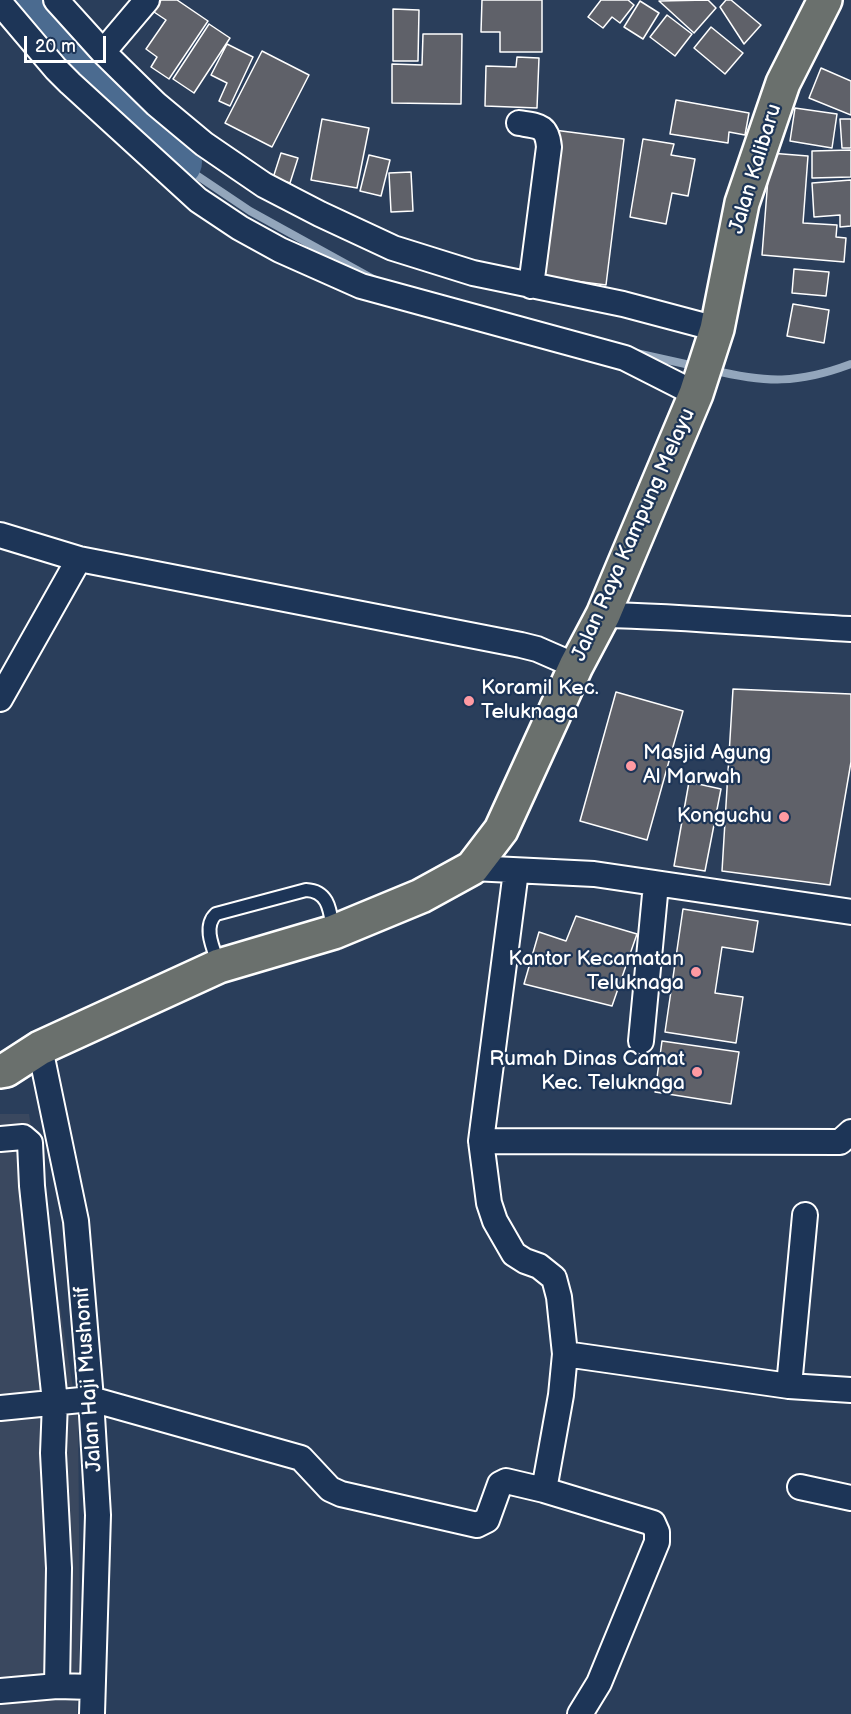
<!DOCTYPE html>
<style>
body{margin:0}
#map{position:relative;width:851px;height:1714px;overflow:hidden;background:#2a3e5b;font-family:"Balsamiq Sans",sans-serif}
canvas{display:block}
.scale{position:absolute;left:24px;top:36px;width:82px;height:27px;box-sizing:border-box;border:3px solid #fff;border-top:0;padding-left:8px;font-size:18px;line-height:21px;white-space:nowrap;color:#fff;-webkit-text-stroke:4px #1d3557;paint-order:stroke}
</style>
<div id="map">
<canvas width="851" height="1714"></canvas>
<div class="scale">20 m</div>
</div>
<script>
const ctx = document.querySelector('canvas').getContext('2d');
ctx.lineJoin = 'round';
function fill(path, color) { ctx.fillStyle = color; ctx.fill(path, 'evenodd'); }
function strokePath(path, color, width, dash) { ctx.strokeStyle = color; ctx.lineWidth = width; ctx.lineCap = dash ? 'butt' : 'round'; ctx.setLineDash(dash || []); ctx.stroke(path); }
function write(font, color, halo, rows, align = 'center') {
  ctx.font = font + ' "Balsamiq Sans",sans-serif'; ctx.lineWidth = 4.5; ctx.setLineDash([]); ctx.textBaseline = 'middle'; ctx.strokeStyle = halo; ctx.fillStyle = color; for (const [text, x, y, turn = 0] of rows) {
    ctx.save(); ctx.translate(x, y); ctx.rotate((+turn || 0) * Math.PI / 180); ctx.textAlign = isNaN(turn) ? turn : align; if (halo) ctx.strokeText(text, 0, 0); ctx.fillText(text, 0, 0); ctx.restore();
  }
}
fill(new Path2D(`
 M0 1114H29L78 1419 80 1635 77 1714H0Z`), '#3a485f');
strokePath(new Path2D(`
 M177 162 250 211 375 280
 M636 353 699 367
 M712 370C766 383 798 384 851 364`), '#93a6bc', 8);
strokePath(new Path2D(`
 M11 0 177 162`), '#4b6b90', 50);
const building = new Path2D(`
 M161 0H177L208 21 169 79 151 67 157 57 146 49 166 20 154 12Z
 M482 0H542V52H500V32H481Z
 M601 0H628L634 5 620 23 612 17 603 28 588 17Z
 M708 0 716 8 694 33 659 1Z
 M726 0H731L761 25 744 44 720 7Z
 M640 1 659 13 643 39 624 27Z
 M393 9 419 10 418 61H393Z
 M667 15 692 34 675 56 650 37Z
 M209 24 230 38 194 93 173 79Z
 M711 27 743 53 725 74 694 48Z
 M423 34H462L461 104 392 103V64L422 65Z
 M227 44 253 57 230 106 219 101 227 83 211 75Z
 M262 51 309 75 272 147 225 123Z
 M517 57 539 58 537 108 485 106 486 66 516 67Z
 M821 68 851 81V115L809 98Z
 M676 100 749 113 745 135 729 132 728 143 670 134Z
 M795 108 837 114 832 148 790 141Z
 M322 119 369 128 357 188 311 180Z
 M840 119H851V148H842Z
 M554 130 624 139 606 285 536 276Z
 M643 139 674 144 671 155 695 159 688 196 672 193 666 224 630 217Z
 M851 150V177L812 178V151Z
 M281 153 298 158 290 183 273 178Z
 M770 153 808 156 803 223 837 225 836 237 846 238 844 262 762 255Z
 M369 155 390 160 381 196 360 191Z
 M411 172 413 211 391 212 389 173Z
 M851 180V226L840 227V215L814 217 812 183Z
 M794 269 829 272 826 296 792 293Z
 M793 304 829 310 824 343 787 336Z
 M733 689 851 694V762L830 885 722 871Z
 M616 692 683 711 647 840 580 821Z
 M689 782 721 789 705 871 674 866Z
 M683 909 758 921 753 952 722 947 715 993 743 997 736 1043 665 1032Z
 M576 916 637 934 612 1006 524 984 539 932 566 941Z
 M662 1041 739 1052 731 1104 655 1092Z`);
fill(building, '#5f6169');
strokePath(building, '#fff', 1.5);
const lane = new Path2D(`
 M219 965C214 950 202 927 216 914L306 890C329 891 330 911 333 929`);
const street = new Path2D(`
 M56 0 103 52 156 104 204 144 264 185 320 214 393 248 473 273 623 304 717 329
 M0 3 56 69 70 83 198 200 240 228 280 250 361 286 625 358 696 394
 M103 52 147 0
 M519 123C538 126 547 125 549 147L531 286
 M0 535 79 559 521 645 537 649 576 666
 M603 615C686 616 768 625 851 629
 M0 699 79 559
 M472 868 594 874 851 912
 M516 871 481 1141 489 1203 495 1221 514 1254 525 1261 539 1266 554 1278 559 1297 565 1354 561 1395 544 1490
 M641 1041 656 884
 M40 1048 76 1221 91 1399 98 1515 92 1714
 M0 1139 23 1137 30 1143 32 1186 55 1402 53 1453 59 1568 57 1686
 M481 1141 840 1142 851 1132
 M565 1354 789 1386 851 1390
 M789 1386 805 1215
 M0 1408 91 1399 301 1458 330 1489 341 1494 477 1525 487 1520 500 1484 506 1481 544 1490 653 1523 657 1532V1542L599 1683 580 1714
 M800 1487 851 1498
 M0 1691 57 1686 92 1687`);
const primary = new Path2D(`
 M0 1071 6 1070 40 1048 219 966 334 932 421 896 472 868 501 830 576 666 603 615 696 394 717 329 742 203 783 83 825 0`);
strokePath(lane, '#fff', 16);
strokePath(street, '#fff', 28);
strokePath(primary, '#fff', 38);
strokePath(lane, '#1d3557', 12);
strokePath(street, '#1d3557', 24);
strokePath(primary, '#6a706d', 33);
for (const [x, y, r, color] of [
 [469,701,6,"#ff9aa2"],
 [631,766,6,"#ff9aa2"],
 [784,817,6,"#ff9aa2"],
 [696,972,6,"#ff9aa2"],
 [697,1072,6,"#ff9aa2"]
]) { const dot = new Path2D(); dot.arc(x, y, r, 0, 2 * Math.PI); ctx.fillStyle = color; ctx.fill(dot); strokePath(dot, '#1d3557', 2); }
write('21px', '#fff', '#1d3557', [
 ["Jalan Kalibaru",756,169,-73],
 ["Jalan Raya Kampung Melayu",634,535,-66],
 ["Jalan Haji Mushonif",89,1379,-94]
]);
write('21px', '#fff', '#1d3557', [
 ["Koramil Kec.",481,689,"left"],
 ["Teluknaga",481,713,"left"],
 ["Masjid Agung",643,754,"left"],
 ["Al Marwah",643,778,"left"],
 ["Konguchu",772,817],
 ["Kantor Kecamatan",684,960],
 ["Teluknaga",684,984],
 ["Rumah Dinas Camat",685,1060],
 ["Kec. Teluknaga",685,1084]
], 'right');
</script>
